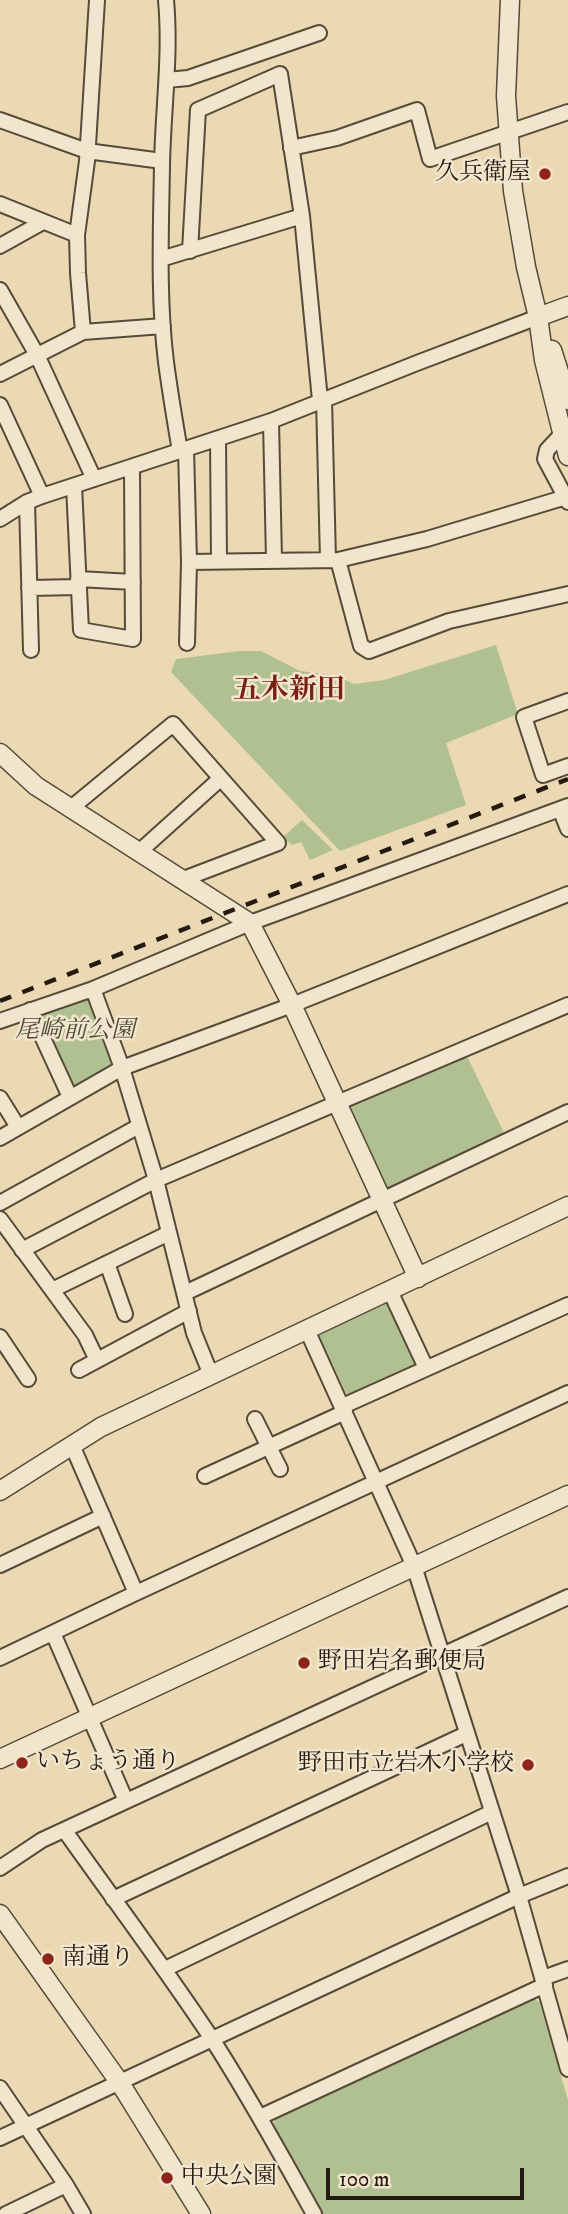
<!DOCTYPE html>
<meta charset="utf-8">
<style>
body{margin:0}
#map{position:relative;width:568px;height:2214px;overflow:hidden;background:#ead9b2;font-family:"IM FELL DW Pica",serif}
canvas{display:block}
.scale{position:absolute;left:326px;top:2168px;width:198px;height:32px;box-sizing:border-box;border:4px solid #241a11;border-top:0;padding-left:9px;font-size:21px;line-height:24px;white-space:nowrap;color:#241a11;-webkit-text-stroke:5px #f1e6cd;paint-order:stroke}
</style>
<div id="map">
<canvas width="568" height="2214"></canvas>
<div class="scale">100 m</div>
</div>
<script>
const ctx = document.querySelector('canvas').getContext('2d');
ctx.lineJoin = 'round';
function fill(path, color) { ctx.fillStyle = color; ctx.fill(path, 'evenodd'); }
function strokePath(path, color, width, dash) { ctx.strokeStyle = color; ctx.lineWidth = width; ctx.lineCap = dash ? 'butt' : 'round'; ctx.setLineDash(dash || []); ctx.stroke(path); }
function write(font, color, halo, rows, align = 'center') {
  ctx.font = font + ' "IM FELL DW Pica","Noto Serif JP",serif'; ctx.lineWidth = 5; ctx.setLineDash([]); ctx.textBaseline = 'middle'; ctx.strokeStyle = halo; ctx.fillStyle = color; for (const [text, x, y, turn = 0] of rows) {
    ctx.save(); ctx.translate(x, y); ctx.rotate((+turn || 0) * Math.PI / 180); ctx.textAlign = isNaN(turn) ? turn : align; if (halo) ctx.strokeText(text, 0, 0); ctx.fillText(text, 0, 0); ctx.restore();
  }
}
fill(new Path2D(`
 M496 645 518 714 446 743 466 805 340 851 171 672 176 659 240 651H261L300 671 334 675 354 684 384 680Z
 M302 820 333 850 310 860 301 842 292 845 283 837Z
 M90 995 116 1065 71 1090 36 1012Z
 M466 1054 505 1135 383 1190 346 1107Z
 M389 1298 419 1364 348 1397 317 1331Z
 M532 1998 539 2002 568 2100V2214H322L273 2126 275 2116Z`), '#b1c090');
const minor = new Path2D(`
 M166 0C171 55 163 110 162 165 161 230 158 297 166 362 170 392 175 422 180 451
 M167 80 188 78 319 33
 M0 120 87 151 162 161
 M291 148 337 138 417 110 430 159 568 112
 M0 204 77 235
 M0 246 43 222
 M190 251 198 110 280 74 302 216 320 400
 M161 259 302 216
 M0 290 37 355 94 479
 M83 332 78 273 77 235 87 161 97 0
 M0 374 83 332 163 326
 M324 399 328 560
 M0 405 42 496
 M271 421 274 560
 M563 433 547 450 545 459 568 502
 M218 439 219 561
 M186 449 189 562 187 643
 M74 486 81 630 133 639 132 467
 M27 502 31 650
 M0 519 27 502 42 496 271 421 417 363 538 317
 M338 560 361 646 369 651 449 621 568 594
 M189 562 338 560 427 539 566 497
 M78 579 133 582
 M29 588 79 587
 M568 701 524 717 543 775 568 766
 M71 808 173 724 278 843 181 880
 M560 809 568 829
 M139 852 220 779
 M93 989 122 1068 156 1180 194 1333 211 1375
 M30 1010 70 1097
 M0 1021 93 989 250 923 568 806
 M0 1098 18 1127
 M0 1138 122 1068 292 1005 568 894
 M0 1203 139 1126
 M0 1219 85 1335 97 1360
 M22 1250 156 1180 568 1005
 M107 1263 125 1314
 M52 1290 169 1233
 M390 1291 426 1368
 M185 1293 568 1112
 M307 1330 414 1566 519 1896 568 2069
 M0 1337 28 1379
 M79 1370 189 1311
 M343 1406 568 1305
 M255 1419 280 1469
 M72 1445 136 1593
 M205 1476 345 1412
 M0 1565 103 1516
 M53 1633 126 1801
 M0 1658 136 1593 568 1393
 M65 1831C114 1900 165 1968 212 2039 249 2096 281 2155 314 2214
 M0 1868 42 1840 568 1597
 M113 1899 466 1734
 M165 1969 492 1812
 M543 1978 568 1969
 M0 2088 66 2185 83 2214
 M260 2117 545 1985
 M0 2138 519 1896 568 1876
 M6 2214 66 2185`);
const tertiary = new Path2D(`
 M510 0 506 96 513 191 526 267 538 317 544 360 568 456
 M538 317 568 306
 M552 350 568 400
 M0 753 36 786 250 923 292 1005 418 1278
 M0 1491 101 1427 568 1206
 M0 1759 568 1495
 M0 1914 120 2083 201 2214`);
strokePath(minor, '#564a39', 18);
strokePath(tertiary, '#564a39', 21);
strokePath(minor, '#f1e6cd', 14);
strokePath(tertiary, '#f1e6cd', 18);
strokePath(new Path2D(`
 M0 1001 568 779`), '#241a11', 4.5, [12, 12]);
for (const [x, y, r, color] of [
 [545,174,7,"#8f2418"],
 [304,1663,7,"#8f2418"],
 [22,1763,7,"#8f2418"],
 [528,1765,7,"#8f2418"],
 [48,1959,7,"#8f2418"],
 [167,2178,7,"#8f2418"]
]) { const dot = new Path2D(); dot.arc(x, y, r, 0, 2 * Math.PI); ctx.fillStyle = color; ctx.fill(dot); strokePath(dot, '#f1e6cd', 2.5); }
write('24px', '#241a11', '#f1e6cd', [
 ["久兵衛屋",531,174,"right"],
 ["野田岩名郵便局",318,1663],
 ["いちょう通り",36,1763],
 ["野田市立岩木小学校",514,1765,"right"],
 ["南通り",62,1959],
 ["中央公園",181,2178]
], 'left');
write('italic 24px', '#4e4c37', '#f1e6cd', [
 ["尾崎前公園",75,1032]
]);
write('bold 28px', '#7a1f14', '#f1e6cd', [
 ["五木新田",289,692]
]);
</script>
